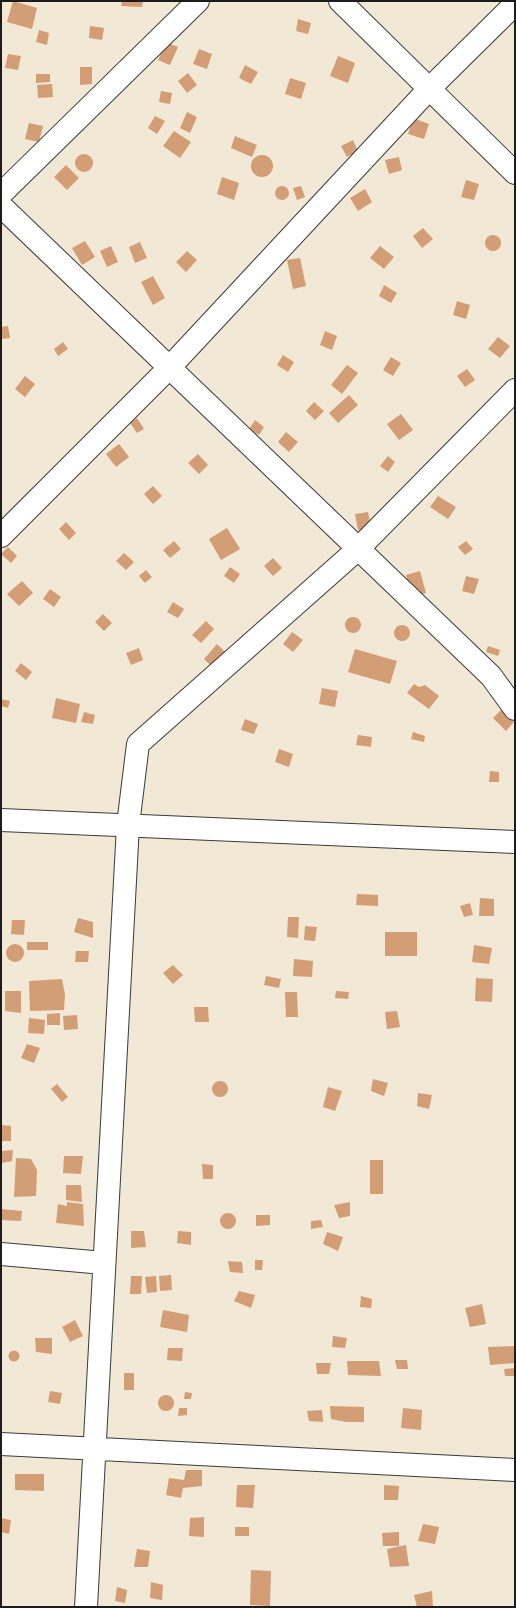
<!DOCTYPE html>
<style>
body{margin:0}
#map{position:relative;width:516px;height:1608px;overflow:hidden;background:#f1e9d5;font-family:Sriracha,sans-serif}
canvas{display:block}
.frame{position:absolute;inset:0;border:2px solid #1c1c1c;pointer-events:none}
</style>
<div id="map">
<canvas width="516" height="1608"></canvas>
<div class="frame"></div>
</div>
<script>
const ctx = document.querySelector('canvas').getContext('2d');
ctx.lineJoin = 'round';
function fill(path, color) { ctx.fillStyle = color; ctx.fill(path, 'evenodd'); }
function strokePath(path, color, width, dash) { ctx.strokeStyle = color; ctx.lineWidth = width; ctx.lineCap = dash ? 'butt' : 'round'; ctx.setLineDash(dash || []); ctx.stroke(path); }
fill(new Path2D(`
 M13 1 37 8 32 29 7 22Z
 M122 1H143L142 7 121 6Z
 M298 19 311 23 308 34 296 31Z
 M90 26 104 28 102 40 89 38Z
 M39 30 49 33 47 45 36 42Z
 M166 42 178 47 170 65 158 60Z
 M199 49 212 54 207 69 193 64Z
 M8 54 21 56 18 70 5 68Z
 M338 56 355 63 348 83 330 76Z
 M245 65 258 72 251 84 239 78Z
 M80 67H92V84L80 85Z
 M188 73 197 85 187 93 178 81Z
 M36 74H50V82L36 83Z
 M290 78 306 83 301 99 285 94Z
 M52 84 53 97 38 98 37 85Z
 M161 91 172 93 170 104 159 102Z
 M187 112 197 117 190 133 180 128Z
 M155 116 165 121 157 134 148 128Z
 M413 118 429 124 424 139 408 134Z
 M29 123 43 126 39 142 25 139Z
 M174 131 191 142 180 158 163 146Z
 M235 136 257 145 252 157 231 148Z
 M353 140 358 151 347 157 341 146Z
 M75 163a9 9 0 1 1 18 0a9 9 0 1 1-18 0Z
 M251 166a11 11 0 1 1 22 0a11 11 0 1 1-22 0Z
 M399 157 402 170 389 174 385 160Z
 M66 165 79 178 67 190 54 177Z
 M222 177 239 183 234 200 217 194Z
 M466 180 479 184 474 200 461 197Z
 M301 186 305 197 297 200 293 188Z
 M275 193a7 7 0 1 1 14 0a7 7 0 1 1-14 0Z
 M365 189 372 202 358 211 350 198Z
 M423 228 433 239 422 248 413 236Z
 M485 243a8 8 0 1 1 16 0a8 8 0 1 1-16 0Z
 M85 241 95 257 82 265 72 248Z
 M140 242 147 258 135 263 129 247Z
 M111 246 118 262 107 267 100 251Z
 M380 246 394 257 384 269 370 258Z
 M187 251 197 260 186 272 176 262Z
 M300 258 306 286 293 289 287 260Z
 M153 276 165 298 153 305 141 282Z
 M384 285 397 293 391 303 379 296Z
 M457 301 470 305 466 319 453 315Z
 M8 326 10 338 1 339V327Z
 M325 331 337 336 332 350 320 345Z
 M498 337 510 346 500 358 488 349Z
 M63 342 68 349 58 356 54 349Z
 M283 355 294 362 288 372 277 365Z
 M391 357 401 363 393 376 383 370Z
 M347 365 358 373 342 394 331 385Z
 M467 369 475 380 465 387 457 376Z
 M25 376 35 384 25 397 15 389Z
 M349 395 358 405 338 423 329 413Z
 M314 402 324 411 315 420 306 411Z
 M401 414 413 430 399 440 387 424Z
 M137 418 144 429 137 433 130 423Z
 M255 420 264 427 259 435 249 429Z
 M286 432 298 442 289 452 278 442Z
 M119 444 129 457 116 467 106 454Z
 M198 454 208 465 199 474 188 463Z
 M388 456 395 462 388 472 380 466Z
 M153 486 162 496 153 504 144 494Z
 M438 496 456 507 448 519 430 507Z
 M368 512 371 527 358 530 355 514Z
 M66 522 76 533 69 540 59 529Z
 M227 528 240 549 221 560 209 539Z
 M174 541 181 549 170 558 163 550Z
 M466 541 473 549 465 555 458 547Z
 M8 547 17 556 11 563 1 554Z
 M124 553 134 562 126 570 116 561Z
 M273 558 282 568 273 576 264 566Z
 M230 567 240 574 234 583 224 576Z
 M146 570 152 577 145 583 139 576Z
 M420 571 426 593 412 597 406 575Z
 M466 576 479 579 474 594 462 591Z
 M22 581 33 593 19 606 7 594Z
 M50 589 61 597 54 607 43 599Z
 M173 602 184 609 178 618 167 612Z
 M103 614 112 623 104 631 95 622Z
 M345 625a8 8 0 1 1 16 0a8 8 0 1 1-16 0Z
 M206 621 214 629 201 643 192 635Z
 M394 633a8 8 0 1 1 16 0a8 8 0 1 1-16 0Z
 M292 632 303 640 293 652 283 644Z
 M217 644 226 653 212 667 204 659Z
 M488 646 500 650 498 656 486 652Z
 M139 648 143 660 131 665 126 653Z
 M355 649 397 661 390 684 348 672Z
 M21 663 32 672 26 680 15 671Z
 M414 684 419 687 425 685 439 696 429 709 407 693Z
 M322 688 338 691 335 707 319 704Z
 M56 698 80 704 76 723 52 718Z
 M1 699 10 701 8 708 1 706Z
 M501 710 514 722 506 731 493 718Z
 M84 712 95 715 93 724 81 722Z
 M245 719 258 724 254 734 241 730Z
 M413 732 425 736 424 742 411 739Z
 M358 735 372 737 371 747 356 745Z
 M279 749 293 754 289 767 275 762Z
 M490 771 499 772V782H489Z
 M357 894 378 895V906L356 905Z
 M480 898 494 899V916H479Z
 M470 903 473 915 464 917 460 906Z
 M288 917H299L298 938 287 937Z
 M78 918 93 922V938L74 932Z
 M12 920H25L24 935 11 934Z
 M305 926 317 927 315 941 304 940Z
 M385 932H417V956H385Z
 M27 942H48V950H27Z
 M6 953a9 9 0 1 1 18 0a9 9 0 1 1-18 0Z
 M474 945 492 948 489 964 472 962Z
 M76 951H89L88 962H75Z
 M294 959 313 961 312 977 293 976Z
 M173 965 183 975 173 984 163 973Z
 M266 976 281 979 279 988 264 985Z
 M476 978 493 979 492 1002 475 1001Z
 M62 979 65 994 64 1010 30 1011 29 981Z
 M5 991H21V1013L5 1011Z
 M336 991 349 992 348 999 335 998Z
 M285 992H297L298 1017H286Z
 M194 1007H208L209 1022H195Z
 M397 1011 400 1027 387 1029 385 1012Z
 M60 1013V1025H47V1014Z
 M77 1015 78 1029 64 1030 63 1016Z
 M29 1018 45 1020 44 1034 28 1033Z
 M27 1044 40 1048 34 1063 21 1058Z
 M373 1079 388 1083 384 1096 371 1091Z
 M212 1089a8 8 0 1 1 16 0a8 8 0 1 1-16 0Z
 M57 1084 68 1097 62 1102 51 1089Z
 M328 1087 342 1091 335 1111 323 1107Z
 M418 1093 432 1095 429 1109 417 1106Z
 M1 1125 11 1126V1141H1Z
 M13 1150 12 1161 1 1163V1151Z
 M64 1156H83L81 1174 63 1173Z
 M16 1158 31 1159 37 1170 36 1196 14 1197Z
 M370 1160H383V1194H370Z
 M202 1164 213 1165V1179H203Z
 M66 1185H81L82 1202 66 1200Z
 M67 1202 83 1204 84 1226 56 1223 58 1204 67 1206Z
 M350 1202V1216L339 1218 334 1205Z
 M1 1209 22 1211 21 1221 1 1220Z
 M220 1221a8 8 0 1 1 16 0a8 8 0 1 1-16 0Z
 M256 1215H270V1225L256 1226Z
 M321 1220 323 1227 311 1229V1221Z
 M131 1231H144L146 1247 131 1248Z
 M178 1231 191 1232V1245L177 1243Z
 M327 1232 343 1237 338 1251 323 1244Z
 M255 1260H263L262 1270H255Z
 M228 1261 242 1262 243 1273 230 1272Z
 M171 1275 172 1290 160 1291 159 1276Z
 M131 1276H142L141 1294H130Z
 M156 1276 157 1292 147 1293 145 1277Z
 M239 1291 255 1295 251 1308 234 1301Z
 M361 1296 372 1299 371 1308 360 1307Z
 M482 1304 486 1324 470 1327 465 1308Z
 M163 1310 189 1315 187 1332 160 1327Z
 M75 1320 83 1336 70 1342 62 1327Z
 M333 1336 347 1338 345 1348 332 1347Z
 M35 1338H52V1354L36 1352Z
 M515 1346V1363L490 1365 488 1347Z
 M168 1348H183L182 1361 167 1360Z
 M8.5 1356a5.5 5.5 0 1 1 11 0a5.5 5.5 0 1 1-11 0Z
 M395 1360H407L408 1369H397Z
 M347 1361H379L381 1376 348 1375Z
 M316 1363H331L329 1374H317Z
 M515 1368V1376H505L504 1369Z
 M124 1373H134V1390H124Z
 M50 1391 62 1393 60 1404 48 1402Z
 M185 1392 192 1393 191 1399H184Z
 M158 1403a8 8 0 1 1 16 0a8 8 0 1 1-16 0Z
 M330 1406 364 1407V1422H346L331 1419Z
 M179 1408H187V1415L178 1416Z
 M403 1408 422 1410 421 1430 401 1428Z
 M322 1410 323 1422 309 1421 307 1411Z
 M186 1470H202V1486L183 1488 181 1498 166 1495 169 1478 184 1480Z
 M15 1474H44V1491L15 1490Z
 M237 1485H255L253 1508 236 1507Z
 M384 1485 399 1486 398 1500H384Z
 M204 1517V1537L189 1536 190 1518Z
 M1 1518 11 1520 9 1534 1 1532Z
 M423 1524 439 1527 435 1544 418 1541Z
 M235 1527H249V1536H235Z
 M399 1532V1546H383L382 1533Z
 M406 1545 409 1566 390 1567 387 1549Z
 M137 1549 150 1551 148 1567H134Z
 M251 1570 271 1571 270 1606 250 1605Z
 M151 1582 163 1585 162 1600 150 1598Z
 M117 1587 127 1590 125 1603 115 1601Z
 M432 1591 433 1607H417L414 1595Z`), '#d39d75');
const minor = new Path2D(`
 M340 1 515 173
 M1 194 198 1
 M1 206 491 676 515 709
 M1 536 169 368 429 89 515 4
 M1 1254 104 1263
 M1 1444 515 1470
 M86 1607 128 825 138 744 358 549 515 390`);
const tertiary = new Path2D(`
 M1 820 515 842`);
strokePath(minor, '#3c3b38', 24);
strokePath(tertiary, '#3c3b38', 24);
strokePath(minor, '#fff', 22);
strokePath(tertiary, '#fff', 22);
</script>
